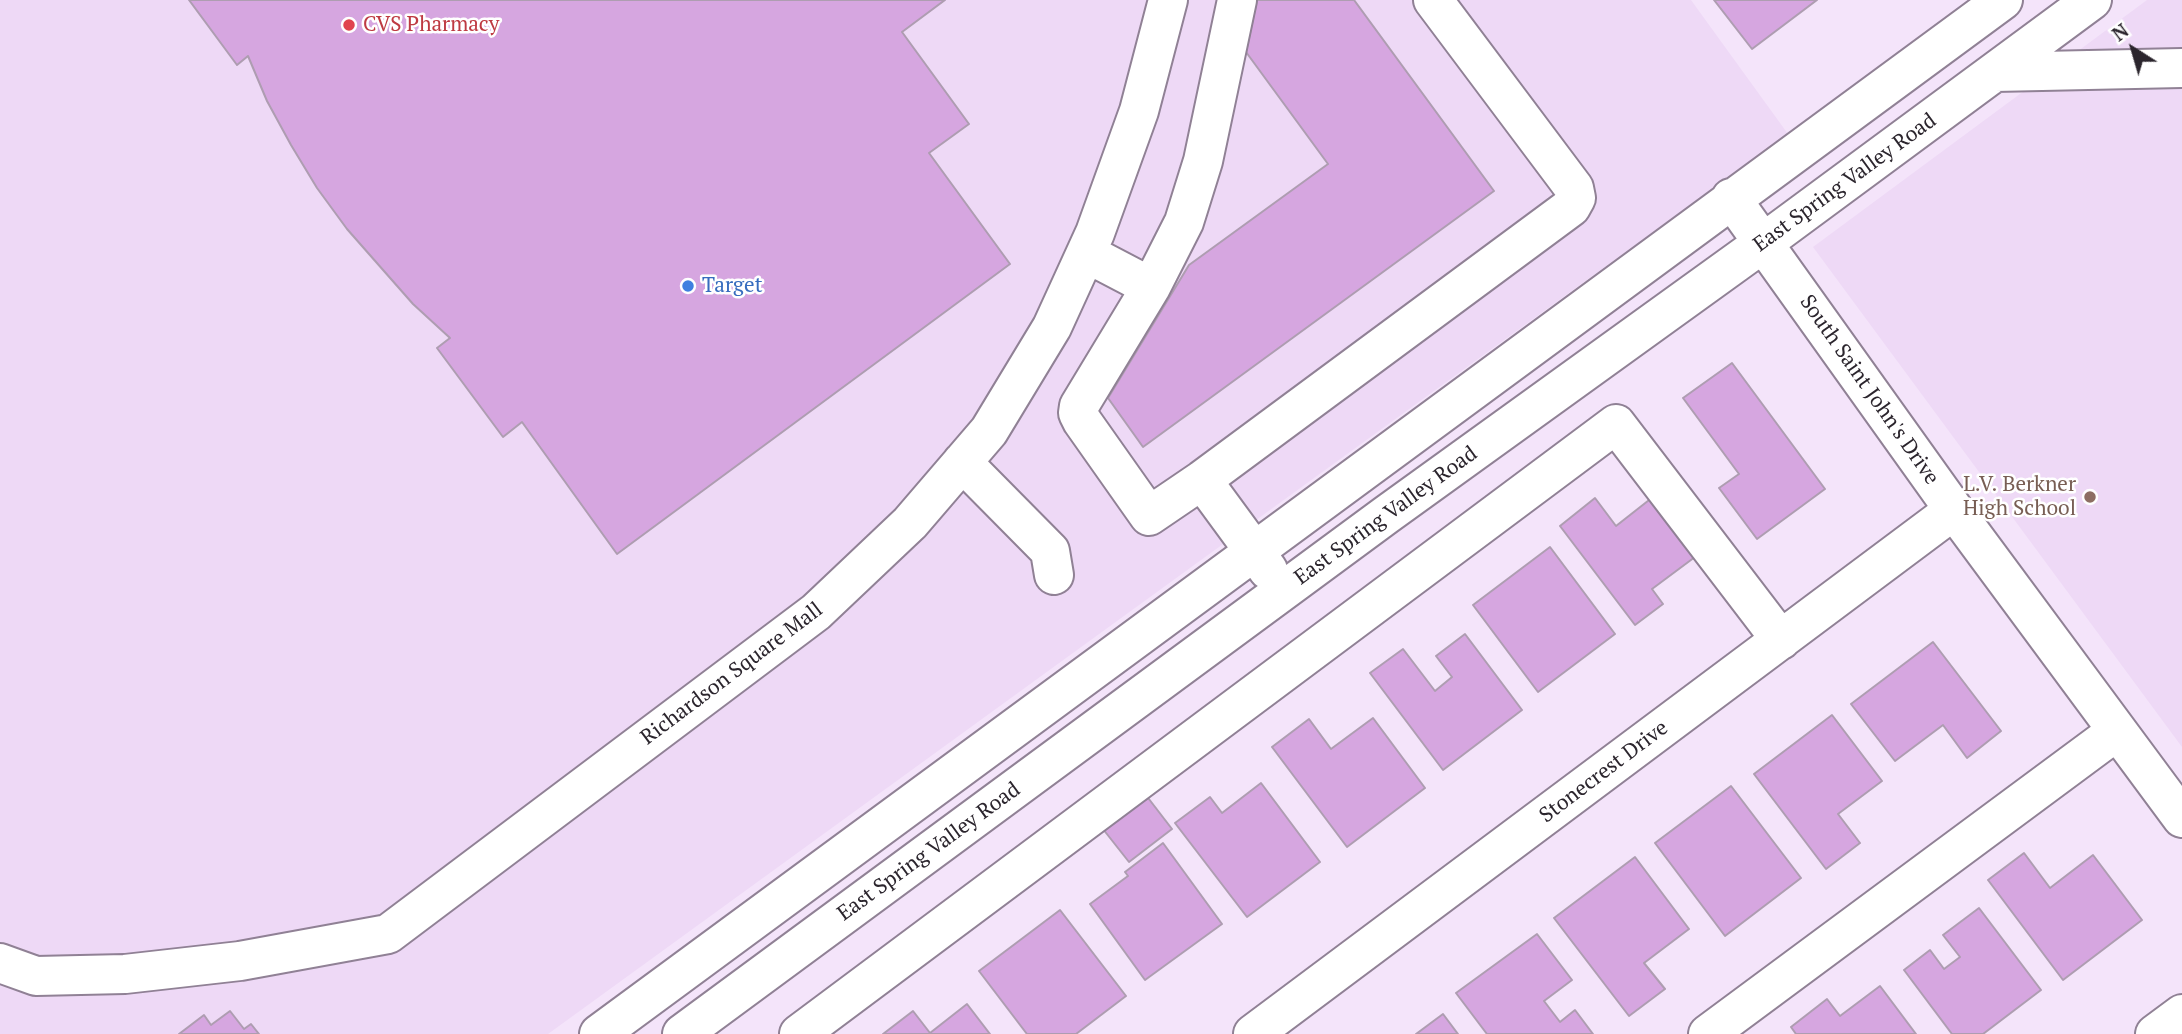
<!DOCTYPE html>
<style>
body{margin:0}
#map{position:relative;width:2182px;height:1034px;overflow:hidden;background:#f4e4fa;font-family:"PT Serif",serif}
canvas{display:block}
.north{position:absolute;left:2098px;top:14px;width:70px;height:70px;-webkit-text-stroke:5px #fff;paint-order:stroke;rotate:323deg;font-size:19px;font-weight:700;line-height:28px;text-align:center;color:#2b252d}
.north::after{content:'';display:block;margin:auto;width:24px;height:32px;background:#2b252d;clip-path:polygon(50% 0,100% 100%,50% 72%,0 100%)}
</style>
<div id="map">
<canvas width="2182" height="1034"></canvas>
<div class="north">N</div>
</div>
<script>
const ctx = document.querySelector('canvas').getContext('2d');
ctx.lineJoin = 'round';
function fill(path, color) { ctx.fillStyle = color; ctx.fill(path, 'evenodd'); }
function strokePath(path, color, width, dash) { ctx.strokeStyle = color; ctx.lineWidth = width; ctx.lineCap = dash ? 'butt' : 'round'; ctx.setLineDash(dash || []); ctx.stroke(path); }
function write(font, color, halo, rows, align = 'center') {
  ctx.font = font + ' "PT Serif",serif'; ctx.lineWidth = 5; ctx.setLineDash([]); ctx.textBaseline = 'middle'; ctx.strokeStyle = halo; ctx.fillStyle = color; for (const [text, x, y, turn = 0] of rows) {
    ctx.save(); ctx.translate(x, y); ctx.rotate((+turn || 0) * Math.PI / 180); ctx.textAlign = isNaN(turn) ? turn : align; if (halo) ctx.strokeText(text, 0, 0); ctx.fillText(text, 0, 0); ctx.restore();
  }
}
fill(new Path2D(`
 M0 0H1691L1788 134 548 1034H0Z
 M2147 0H2182V747L1813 247Z`), '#eed9f6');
const building = new Path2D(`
 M189 0H945L902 32 969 124 929 153 1010 264 617 554 522 422 503 437 437 348 450 338 413 304 347 229 317 188 291 145 267 101 248 56 237 65Z
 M1257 0H1354L1494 191 1143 447 1108 398 1189 265 1328 164 1246 52Z
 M1714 0H1817L1752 49Z
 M1732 363 1825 489 1757 539 1719 488 1739 474 1683 398Z
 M1658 493 1703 551 1652 589 1663 604 1635 625 1560 526 1595 498 1616 526Z
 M1550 547 1615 634 1538 692 1473 605Z
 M1465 634 1522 710 1443 770 1370 673 1403 649 1435 691 1452 677 1436 656Z
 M1933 642 2001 731 1967 758 1943 725 1895 761 1851 704Z
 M1832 715 1882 781 1838 814 1860 843 1826 869 1754 774Z
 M1373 718 1425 788 1347 847 1272 747 1309 719 1331 749Z
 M1261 783 1320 862 1247 917 1175 823 1210 797 1222 813Z
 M1731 786 1801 878 1725 936 1655 843Z
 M1142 790 1172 829 1129 862 1099 824Z
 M1163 843 1222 924 1145 980 1090 904 1128 876 1125 872Z
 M2024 853 2050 888 2093 855 2142 920 2063 980 1988 880Z
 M1635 857 1689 929 1644 963 1665 989 1629 1016 1554 918Z
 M1979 908 2041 990 1983 1034H1952L1904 970 1930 950 1944 969 1960 957 1943 935Z
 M1060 910 1126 996 1076 1034H1027L979 971Z
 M1537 934 1572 980 1544 1001 1560 1022 1575 1010 1593 1034H1487L1456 993Z
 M1880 986 1916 1034H1796L1791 1027 1827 999 1840 1016Z
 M967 1004 990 1034H883L913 1011 930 1033Z
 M230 1011 244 1029 251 1024 259 1034H179L204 1015 211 1025Z
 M1443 1014 1458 1034H1416Z`);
fill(building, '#d6a6e0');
strokePath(building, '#ae9db1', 2);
const minor = new Path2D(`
 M1237 0 1203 161 1184 222 1151 287 1079 406 1078 413 1082 421 1149 516 1202 480 1571 207 1576 198 1574 188 1433 0
 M1995 72 2182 68
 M1731 198 1954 510 2182 818
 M1086 253 1151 287
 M962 462 1050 551 1054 575
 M1202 480 1268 570
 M0 963 36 976 125 974 240 961 388 934 816 612 910 523 989 431 1052 327 1095 233 1139 111 1168 0
 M599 1034 2003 0
 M682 1034 1386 515 1763 243 2092 0
 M799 1034 1616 424 1781 640
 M1253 1034 1954 510
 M1708 1034 2117 731
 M2155 1034 2182 1014`);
strokePath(minor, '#908195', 42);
strokePath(minor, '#fff', 38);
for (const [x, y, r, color] of [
 [349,25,7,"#e0444e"],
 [688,286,7,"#3f7fe0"],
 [2090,497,7,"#8d6e63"]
]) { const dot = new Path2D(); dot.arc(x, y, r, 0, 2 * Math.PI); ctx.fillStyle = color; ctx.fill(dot); strokePath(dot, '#fff', 2.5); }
write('21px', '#be3a42', '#fff', [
 ["CVS Pharmacy",363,25]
], 'left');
write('21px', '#2b252d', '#fff', [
 ["East Spring Valley Road",1845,183,-36],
 ["South Saint John's Drive",1869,390,55],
 ["East Spring Valley Road",1386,516,-36],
 ["Richardson Square Mall",732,674,-37],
 ["Stonecrest Drive",1604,772,-37],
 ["East Spring Valley Road",929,852,-36]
]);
write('21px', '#366cbe', '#fff', [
 ["Target",702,286]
], 'left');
write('21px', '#785e54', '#fff', [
 ["L.V. Berkner",2076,485],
 ["High School",2076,509]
], 'right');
</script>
